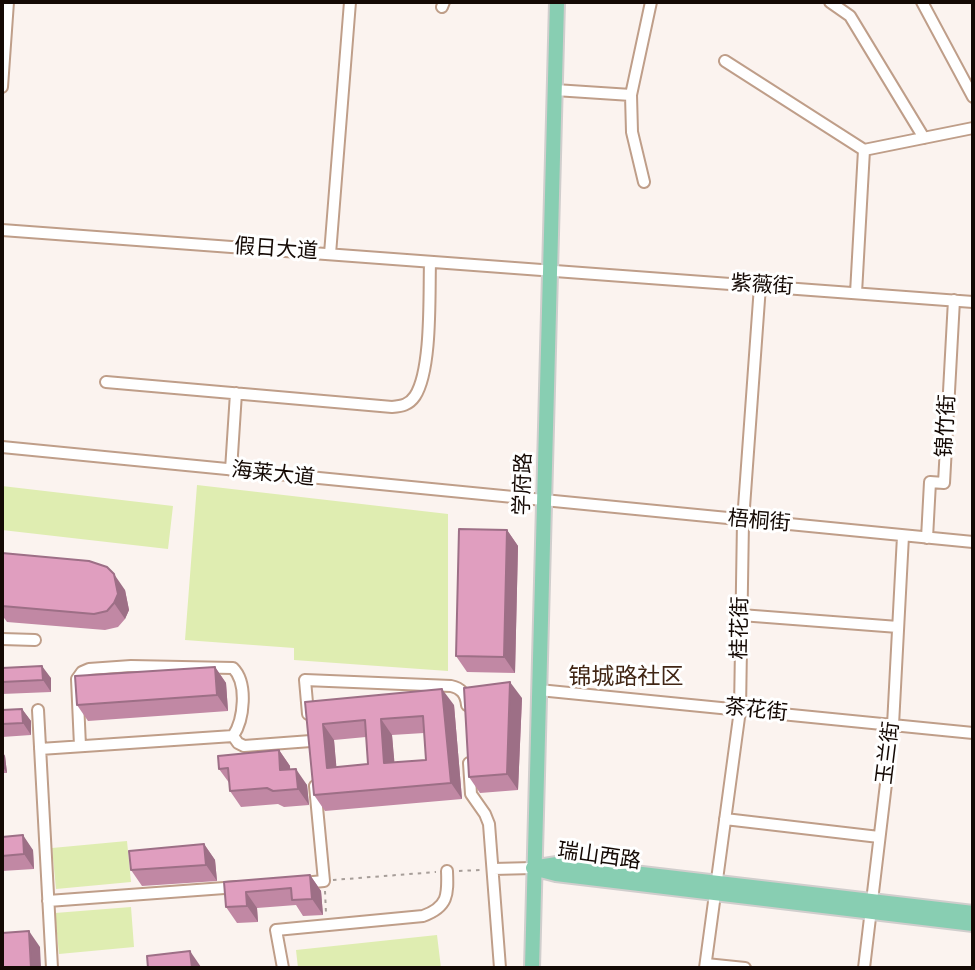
<!DOCTYPE html>
<meta charset="utf-8">
<style>
body{margin:0}
#map{position:relative;width:975px;height:970px;overflow:hidden;background:#fbf3ef;font-family:"Source Serif 4",serif}
canvas{display:block}
.frame{position:absolute;inset:0;border:4px solid #140904;pointer-events:none}
</style>
<div id="map">
<canvas width="975" height="970"></canvas>
<div class="frame"></div>
</div>
<script>
const ctx = document.querySelector('canvas').getContext('2d');
ctx.lineJoin = 'round';
function fill(path, color) { ctx.fillStyle = color; ctx.fill(path, 'evenodd'); }
function strokePath(path, color, width, dash) { ctx.strokeStyle = color; ctx.lineWidth = width; ctx.lineCap = dash ? 'butt' : 'round'; ctx.setLineDash(dash || []); ctx.stroke(path); }
function write(font, color, halo, rows, align = 'center') {
  ctx.font = font + ' "Source Serif 4","Noto Sans SC",serif'; ctx.lineWidth = 6; ctx.setLineDash([]); ctx.textBaseline = 'middle'; ctx.strokeStyle = halo; ctx.fillStyle = color; for (const [text, x, y, turn = 0] of rows) {
    ctx.save(); ctx.translate(x, y); ctx.rotate((+turn || 0) * Math.PI / 180); ctx.textAlign = isNaN(turn) ? turn : align; if (halo) ctx.strokeText(text, 0, 0); ctx.fillText(text, 0, 0); ctx.restore();
  }
}
fill(new Path2D(`
 M197 485 448 514V671L294 660V648L185 640Z
 M2 486 173 506 168 549 2 530Z
 M127 841 131 882 56 889 52 848Z
 M131 907 134 947 59 954 55 913Z
 M437 935 441 968H298L296 950Z`), '#dfedb1');
const minor = new Path2D(`
 M830 2 850 16 924 138
 M922 2 973 97
 M442 7 444 2
 M725 61 864 150 973 128
 M2 87 8 2
 M555 90 631 95
 M644 182 632 132 631 95 651 2
 M2 230 973 302
 M330 254 350 2
 M856 293 864 150
 M106 382 392 407C402 406 409 405 415 396 432 370 429 295 430 262
 M2 447 973 542
 M231 470 236 393
 M927 538 930 482 944 483 954 300
 M741 615 898 627
 M2 639 35 640
 M539 690 973 733
 M38 710 52 968
 M308 714 305 680 451 686C461 688 466 694 467 705
 M80 746 77 679 82 672 89 669 131 666 233 668C248 683 244 720 233 736
 M40 749 233 736 238 743 244 746 311 741
 M469 763 471 794 485 814 489 824 500 968
 M725 819 879 837
 M493 869 533 868
 M303 883 324 881 315 786
 M48 901 238 887
 M706 964 745 968
 M283 968 276 930 423 916C448 907 448 895 447 871
 M705 968 740 710 743 521 760 286
 M864 968 893 725 903 536`);
const major = new Path2D(`
 M538 867 557 864 973 913
 M533 868 556 874 973 924
 M532 968 557 2`);
strokePath(minor, '#bf9e89', 14);
strokePath(major, '#d0cecd', 18);
strokePath(new Path2D(`
 M459 871 481 870
 M333 880 436 872
 M325 891 326 913`), '#a79e99', 2, [3.5, 5]);
strokePath(minor, '#fff', 10);
strokePath(major, '#88ceb2', 14);
fill(new Path2D(`
 M507 530 518 546 515 673 467 672 456 656Z
 M2 553 125 590 129 610 125 619 118 627 105 630 7 622 2 615Z
 M215 667 226 683 228 711 88 721 77 705Z
 M2 668 51 678V692L2 694Z
 M522 698 518 790 480 793 469 777Z
 M305 702 454 705 462 799 325 811 314 795ZM424 733 426 760 394 762 392 735ZM366 737 368 764 336 767 334 740Z
 M22 709 31 721V735L2 737V710Z
 M279 750 290 766V769L307 785 309 805 284 807 278 804 241 807 230 791V784L219 769Z
 M2 751 5 756 7 773H2Z
 M2 837 33 850 34 869 2 871Z
 M204 844 215 860 217 881 142 886 131 870Z
 M310 875 321 891 323 915 303 916 296 905 257 908 258 922 237 923 226 907 224 882Z`), '#c188a4');
fill(new Path2D(`
 M507 530 518 546 515 673 504 657Z
 M114 574 125 590 129 610 125 619 114 603Z
 M42 666 51 678V692L43 680Z
 M215 667 226 683 228 711 217 695Z
 M510 682 522 698 518 790 507 774Z
 M442 689 454 705 462 799 451 783Z
 M22 709 31 721V735L23 723Z
 M381 719 392 735 396 779 384 763Z
 M323 724 334 740 338 784 327 768Z
 M279 750 290 766 291 786 280 770Z
 M2 751 5 756 7 773 2 766Z
 M296 769 307 785 309 805 298 789Z
 M23 835 33 850 34 869 24 854Z
 M204 844 215 860 217 881 206 865Z
 M310 875 321 891 323 915 312 899Z
 M246 892 257 908 258 922 247 906Z
 M29 931 40 947 41 968H31Z
 M190 951 201 967V968H192Z`), '#9d6f86');
const building = new Path2D(`
 M459 529 507 530 504 657 456 656Z
 M2 553 89 561 107 567 114 574 118 594 114 603 107 611 94 614 2 606Z
 M42 666 43 680 2 682V668Z
 M215 667 217 695 77 705 75 676Z
 M510 682 507 774 469 777 464 688Z
 M442 689 451 783 314 795 305 702ZM423 716 426 760 384 763 381 719ZM365 720 368 764 327 768 323 724Z
 M22 709 23 723 2 724V710Z
 M279 750 280 770 296 769 298 789 273 791 267 788 230 791 228 768 219 769 218 756Z
 M23 835 24 854 2 856V837Z
 M204 844 206 865 131 870 129 851Z
 M310 875 312 899 292 900 291 888 246 892 247 906 226 907 224 882Z
 M29 931 31 968H2V933Z
 M190 951 192 968H148L147 956Z`);
fill(building, '#e09ebf');
strokePath(building, '#9d6f86', 2);
write('21px', '#140904', '#fff', [
 ["假日大道",276,250,4],
 ["紫薇街",762,286,4],
 ["锦竹街",947,426,-87],
 ["海莱大道",273,475,6],
 ["学府路",524,484,-88],
 ["梧桐街",759,522,5],
 ["桂花街",741,628,-89],
 ["茶花街",756,711,6],
 ["玉兰街",889,753,-83],
 ["瑞山西路",599,857,8]
]);
write('23px', '#412615', '#fff', [
 ["锦城路社区",626,678]
]);
</script>
